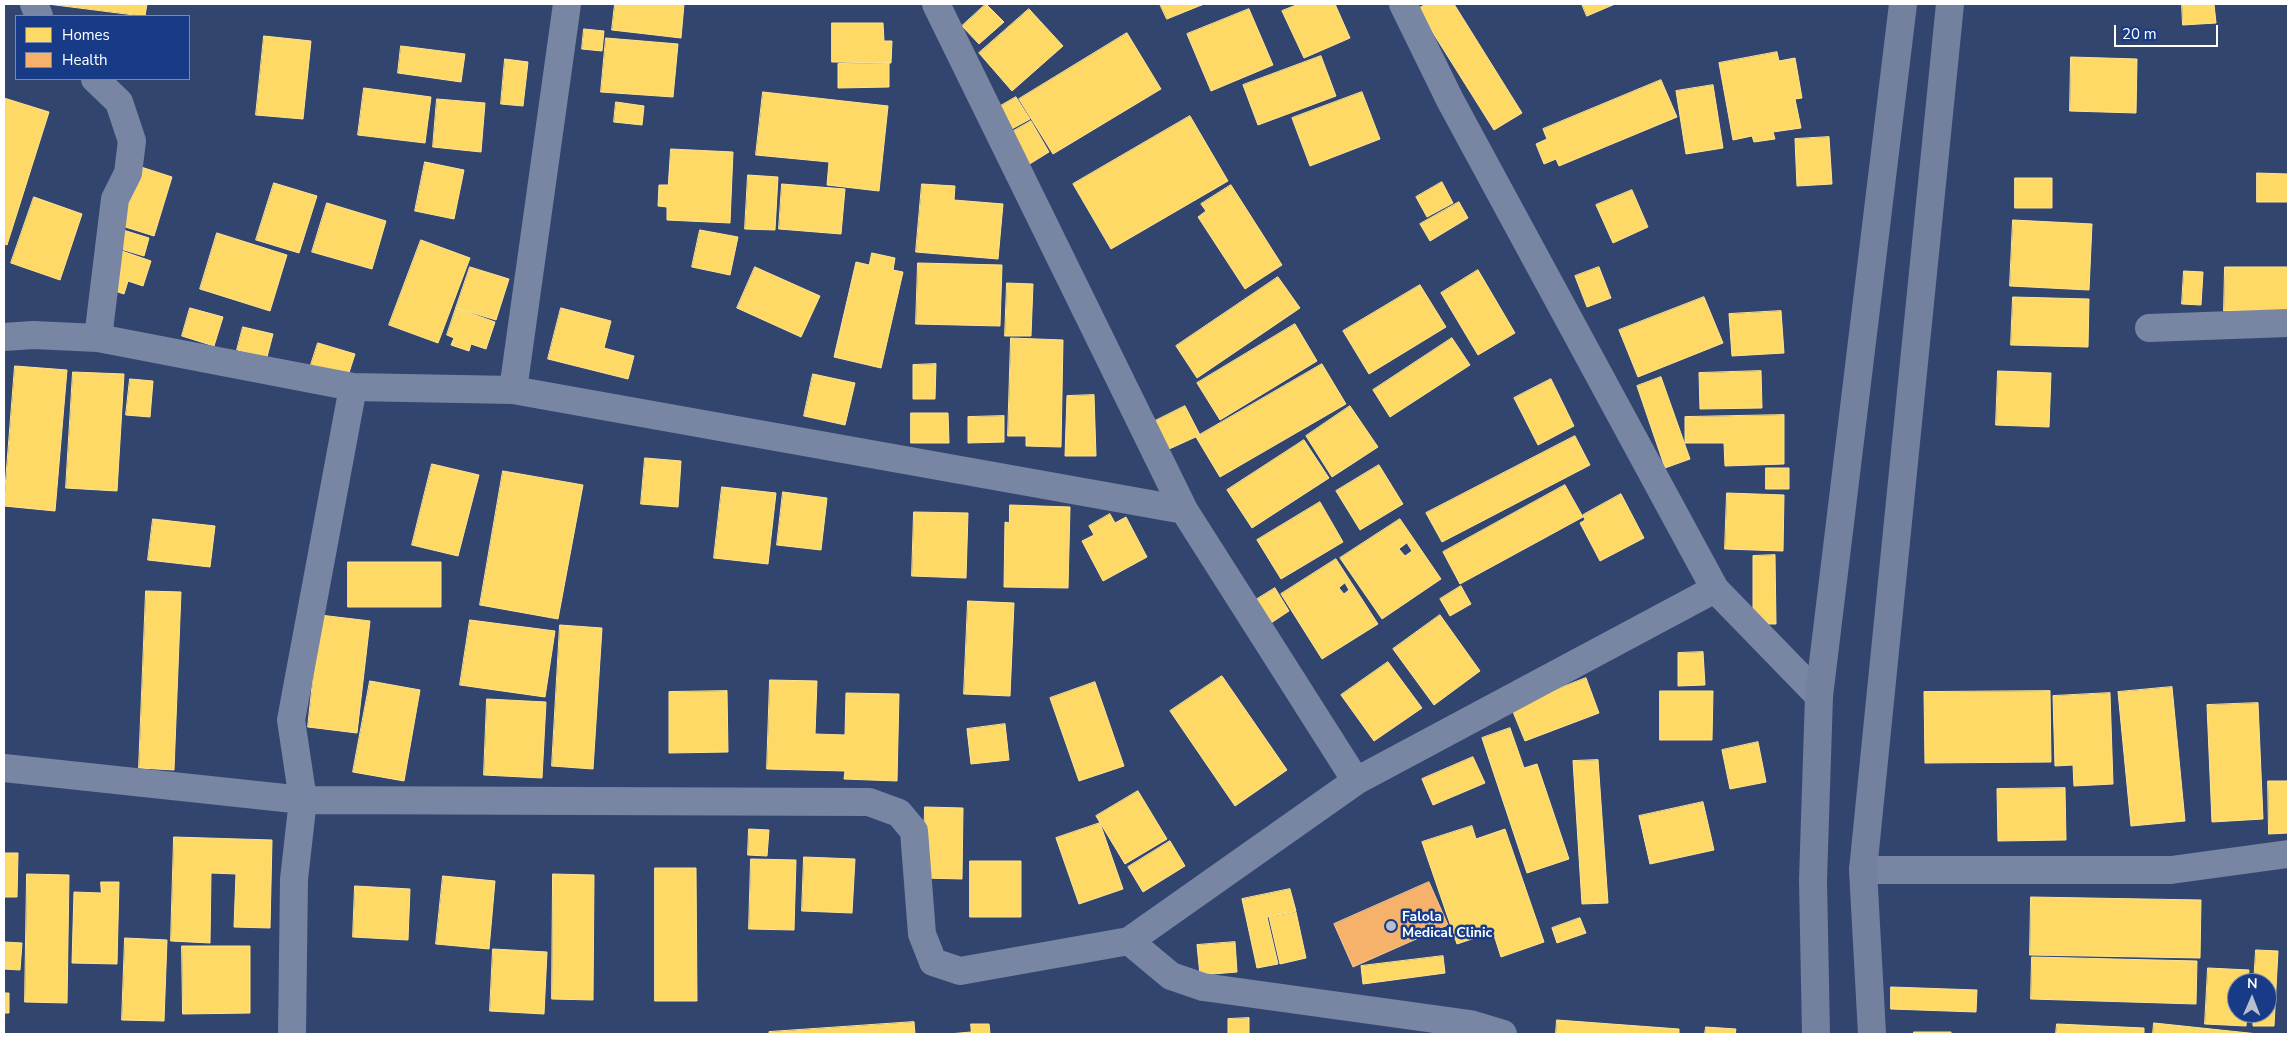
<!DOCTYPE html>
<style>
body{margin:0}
#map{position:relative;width:2292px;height:1038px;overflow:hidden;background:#31456f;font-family:"Nunito Sans",sans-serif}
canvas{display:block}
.frame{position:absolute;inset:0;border:5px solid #fff;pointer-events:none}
.legend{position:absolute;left:15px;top:15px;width:175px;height:65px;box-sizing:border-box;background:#183b88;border:1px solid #7489b8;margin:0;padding:6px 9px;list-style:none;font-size:15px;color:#fff}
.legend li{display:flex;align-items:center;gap:10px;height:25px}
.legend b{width:25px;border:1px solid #7489b8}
.north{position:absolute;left:2227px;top:973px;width:50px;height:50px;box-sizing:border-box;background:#183b88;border:1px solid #7489b8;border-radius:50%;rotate:1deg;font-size:14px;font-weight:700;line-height:20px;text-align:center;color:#fff}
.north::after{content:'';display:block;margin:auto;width:18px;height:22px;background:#b7becd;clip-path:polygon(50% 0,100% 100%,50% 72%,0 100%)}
.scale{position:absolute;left:2114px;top:25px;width:104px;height:22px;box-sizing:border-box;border:2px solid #fff;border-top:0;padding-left:6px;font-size:15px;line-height:18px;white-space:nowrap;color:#fff;-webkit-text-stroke:4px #183b88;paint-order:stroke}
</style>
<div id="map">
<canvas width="2292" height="1038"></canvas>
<div class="frame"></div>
<ul class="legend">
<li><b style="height:14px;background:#ffd966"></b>Homes</li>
<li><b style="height:14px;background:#f6b26b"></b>Health</li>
</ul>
<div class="north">N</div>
<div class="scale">20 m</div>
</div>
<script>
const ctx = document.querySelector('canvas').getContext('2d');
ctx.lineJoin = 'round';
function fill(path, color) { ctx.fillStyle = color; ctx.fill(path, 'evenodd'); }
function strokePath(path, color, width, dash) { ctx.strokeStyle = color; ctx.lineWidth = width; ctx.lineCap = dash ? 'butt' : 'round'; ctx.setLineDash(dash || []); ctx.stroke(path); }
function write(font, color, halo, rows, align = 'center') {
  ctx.font = font + ' "Nunito Sans",sans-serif'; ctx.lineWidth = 5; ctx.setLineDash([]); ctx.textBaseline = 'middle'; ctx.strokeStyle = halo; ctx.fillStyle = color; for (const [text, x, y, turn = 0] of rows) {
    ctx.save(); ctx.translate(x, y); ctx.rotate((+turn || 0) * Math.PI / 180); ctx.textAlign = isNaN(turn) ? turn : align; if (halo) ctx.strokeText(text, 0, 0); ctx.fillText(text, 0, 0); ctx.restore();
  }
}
const homes = new Path2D(`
 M48 4H147L145 16Z
 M615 4H684L681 38 612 30Z
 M986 4 1004 22 979 44 962 26Z
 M1160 4H1204L1167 19Z
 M1299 4H1335L1350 38 1304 58 1282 11Z
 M1426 4H1454L1522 113 1494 130 1418 9Z
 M1582 4H1615L1587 16Z
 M2182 4H2214L2216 23 2183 25Z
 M1029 9 1063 46 1012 91 979 53Z
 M1249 9 1273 65 1211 91 1187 34Z
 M832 23H883L884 41H892L891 63 832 62Z
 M584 29 604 31 602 51 582 49Z
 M1127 33 1161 89 1053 154 1019 99Z
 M264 36 311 41 303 119 256 115Z
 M606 38 678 44 673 97 601 92Z
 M401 46 465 54 461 82 398 73Z
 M1777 52 1779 61 1795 58 1802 98 1795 99 1801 128 1773 132 1775 139 1754 142 1752 136 1733 140 1719 63Z
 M1321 56 1336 96 1258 125 1243 85Z
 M2071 57 2137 59 2136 113 2070 111Z
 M505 59 528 62 523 106 501 104Z
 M889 63V87L838 88V64Z
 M1661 80 1677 117 1559 166 1556 159 1544 164 1536 144 1547 139 1543 129Z
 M1713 85 1723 148 1686 154 1676 91Z
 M364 88 431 97 425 143 358 135Z
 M763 92 888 106 879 191 827 185 829 162 756 155Z
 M1362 92 1380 139 1310 166 1292 118Z
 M1016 97 1030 119 1010 130 997 108Z
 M4 98 49 112 7 245 4 244Z
 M437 99 485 103 481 152 433 147Z
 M616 102 644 106 642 125 614 122Z
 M1190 116 1228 181 1111 249 1073 184Z
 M1031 121 1049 152 1028 165 1010 133Z
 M1829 137 1832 184 1797 186 1795 139Z
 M671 149 733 152 730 223 667 220V207L658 206 659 185H668Z
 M425 162 464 170 454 219 415 211Z
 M138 166 172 177 154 236 119 225Z
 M2257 173 2288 174V202H2257Z
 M748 175 778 177 775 230 745 229Z
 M2015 178H2052V208H2015Z
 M1442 182 1453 203 1427 217 1416 197Z
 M274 183 317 196 299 253 256 240Z
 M782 184 845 189 841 234 779 229Z
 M922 184 955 186 954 200 1003 204 998 259 916 252Z
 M1231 185 1282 265 1245 289 1198 217 1206 211 1201 204Z
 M1632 190 1648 227 1613 243 1596 205Z
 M34 197 82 214 60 280 11 263Z
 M1459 202 1468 218 1430 241 1420 224Z
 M327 203 386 221 372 269 312 252Z
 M2013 220 2092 224 2089 290 2010 286Z
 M120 229 149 238 144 256 114 247Z
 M700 230 738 237 730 275 692 267Z
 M217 233 287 255 270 311 200 289Z
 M421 240 470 258 438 343 389 325Z
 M122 251 151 261 143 286 128 281 124 294 109 289Z
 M872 253 895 258 893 270 903 272 881 368 834 357 856 262 869 265Z
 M918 263 1002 265 1000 326 916 324Z
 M470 267 509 279 496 320 456 308Z
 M755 267 820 296 801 337 737 308Z
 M1599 267 1611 298 1587 307 1575 276Z
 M2225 267H2288V311H2224Z
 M1478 270 1515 333 1478 355 1441 293Z
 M2184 271 2203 272 2201 305 2182 304Z
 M1278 277 1300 308 1197 378 1176 346Z
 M1007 283 1033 284 1031 336H1005Z
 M1420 285 1446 327 1369 374 1343 331Z
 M1704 297 1723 343 1638 377 1619 330Z
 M2013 297 2089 299 2088 347 2011 345Z
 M190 308 223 317 214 346 182 336Z
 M456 308 495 322 486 349 471 344 469 351 451 345 454 338 447 335Z
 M561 308 611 321 604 348 634 356 628 379 548 359Z
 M1781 311 1784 353 1732 356 1729 314Z
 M1295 324 1317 361 1220 420 1197 383Z
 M243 327 273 334 267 357 237 350Z
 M1011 338 1063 340 1061 447 1026 446V436H1008Z
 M1452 338 1470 365 1390 417 1373 390Z
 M318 343 355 354 346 382 309 371Z
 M936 364 935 399H913V365Z
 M1322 364 1346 404 1220 477 1196 437Z
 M15 366 67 370 55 511 4 506Z
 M1761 371 1762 408 1700 409 1699 373Z
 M1998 371 2051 373 2049 427 1996 425Z
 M73 372 124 374 117 491 66 488Z
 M813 374 855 383 845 425 804 416Z
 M1661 377 1690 459 1665 468 1637 386Z
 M130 379 153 381 150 417 126 415Z
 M1551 379 1574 426 1538 445 1514 398Z
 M1094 395 1096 456H1065L1067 396Z
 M1185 406 1200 435 1167 450 1153 422Z
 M1350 406 1378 447 1332 477 1306 436Z
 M911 413H948L949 443H911Z
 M1784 415V464L1725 466 1724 443H1685V417Z
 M1004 416V442L968 443V417Z
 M1575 436 1590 465 1442 542 1426 513Z
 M1304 440 1329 478 1252 528 1227 490Z
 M645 458 681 461 678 507 641 504Z
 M432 464 479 475 458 556 412 545Z
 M1379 465 1403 504 1360 530 1336 491Z
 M1766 468H1789V489H1766Z
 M503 471 583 485 558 619 480 605Z
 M1565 485 1583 517 1460 584 1443 552Z
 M722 487 776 493 768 564 714 558Z
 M783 492 827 498 821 550 777 545Z
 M1727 493 1784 495 1783 551 1725 549Z
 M1621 494 1644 538 1600 561 1580 523 1585 520 1583 515Z
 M1320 502 1343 542 1281 579 1257 540Z
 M1010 505 1070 507 1068 588 1004 587 1005 522 1009 523Z
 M914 512 968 513 966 578 912 576Z
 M1110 514 1115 523 1126 517 1147 557 1103 581 1082 541 1094 535 1089 526Z
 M153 519 215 526 210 567 148 560Z
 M1400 519 1441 579 1382 619 1340 558ZM1407 543 1412 551 1405 556 1399 549Z
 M1775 555 1776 624H1753V556Z
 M1336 559 1378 624 1322 659 1281 594ZM1345 583 1349 590 1344 594 1339 588Z
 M348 562H441V607H348Z
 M1461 586 1471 604 1450 616 1440 599Z
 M1275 588 1289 611 1268 625 1254 601Z
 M146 591 181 592 174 770 139 768Z
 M968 601 1014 603 1010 696 964 694Z
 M320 615 370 621 357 733 308 727Z
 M1440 615 1480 671 1434 705 1393 649Z
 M470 620 555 631 545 697 460 685Z
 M560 625 602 628 593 769 552 766Z
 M1703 652 1705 685 1678 686V653Z
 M1388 662 1422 708 1374 741 1341 695Z
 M1222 676 1287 770 1235 806 1170 711Z
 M1586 678 1599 713 1525 741 1511 707Z
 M770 680 817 681 815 734 845 735 846 693 899 694 897 781 844 779 845 771 767 769Z
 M370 681 420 690 404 781 353 772Z
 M1095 682 1124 766 1079 781 1050 698Z
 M2172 687 2185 821 2131 826 2118 692Z
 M727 691 728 752 669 753V692Z
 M1660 691H1713L1712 740H1660Z
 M2050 691 2051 762 1925 763 1924 692Z
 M2110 693 2113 784 2074 786 2073 765 2055 766 2053 696Z
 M487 699 546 702 542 778 484 775Z
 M2258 703 2263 819 2212 822 2207 705Z
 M1005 724 1009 760 971 764 967 729Z
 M1510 728 1524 768 1537 764 1569 859 1527 873 1482 738Z
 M1758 742 1766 782 1730 789 1722 750Z
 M1473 757 1485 783 1433 805 1422 779Z
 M1598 760 1608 903 1582 904 1573 761Z
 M2268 781H2288V833L2269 834Z
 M2065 788 2066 840 1998 841 1997 789Z
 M1138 791 1167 839 1125 864 1096 816Z
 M1703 802 1714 850 1650 864 1639 816Z
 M925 807 963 808 962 879 923 878Z
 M1100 823 1123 889 1079 904 1056 838Z
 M1472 826 1476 839 1505 829 1544 942 1501 957 1493 932 1457 944 1422 842Z
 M749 829 769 830 767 856 748 855Z
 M174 837 272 840 270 928 234 927 236 874 211 873 210 943 171 941Z
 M1170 841 1185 866 1143 892 1128 867Z
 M4 853H18L17 897H4Z
 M804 857 855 859 852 913 802 911Z
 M751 859 796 860 794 930 749 929Z
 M970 861H1021V917H970Z
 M655 868H696L697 1001H655Z
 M27 874 69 875 67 1003 25 1002Z
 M553 874 594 875 593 1000 552 999Z
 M443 876 495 881 489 949 436 944Z
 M101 882H119L117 964 72 963 74 892 101 893Z
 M355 886 410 889 408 940 353 937Z
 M1290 889 1296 911 1267 917 1278 964 1257 968 1242 899Z
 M2031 897 2201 900 2200 958 2030 955Z
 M1296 912 1306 958 1280 964 1269 917Z
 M1580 918 1586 933 1557 943 1552 928Z
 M125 938 167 940 164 1021 122 1020Z
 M4 942 22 943 20 970 4 969Z
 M1235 942 1237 972 1200 975 1197 945Z
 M182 946H250V1013L183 1014Z
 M493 949 547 952 544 1014 490 1011Z
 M2256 950 2278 951 2274 1026H2253V1013H2267V983H2254Z
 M1443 956 1445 973 1363 984 1361 966Z
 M2032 957 2197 961 2196 1004 2031 999Z
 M2208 968 2249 970 2248 983H2237V1013H2247L2246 1026 2205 1024Z
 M1891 987 1977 990 1976 1012 1891 1009Z
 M4 993H9V1013H4Z
 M1249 1018V1034H1228V1019Z
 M1557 1020 1679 1029V1034H1556Z
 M914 1022 915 1034H769V1032Z
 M2154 1023 2258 1034H2153Z
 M971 1024H989L990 1034H949L971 1032Z
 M2057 1024 2144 1028V1034H2056Z
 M1706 1027 1736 1029 1735 1034H1705Z
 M1914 1032H1951V1034H1914Z`);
fill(homes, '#ffd966');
strokePath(homes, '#ffe494', 1);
const health = new Path2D(`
 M1429 882 1448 925 1353 967 1334 924Z`);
fill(health, '#f6b26b');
strokePath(health, '#f9c997', 1);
strokePath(new Path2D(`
 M34 4 39 16
 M936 4 1184 510
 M1403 4 1450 100 1715 589 1819 696
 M95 79 119 102 132 141 128 173 115 199 98 338
 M2149 328 2288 323
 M4 337 33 335 98 338 353 387 513 390 1184 510 1356 781
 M353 387 291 720 303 800 869 802 899 813 914 831 922 934 933 962 960 971 1129 941 1356 781 1715 589
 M513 390 567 4
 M4 768 303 800 294 879 292 1034
 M1863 870H2171L2288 854
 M1129 941 1171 976 1203 987 1470 1024 1503 1034`), '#7886a4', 28);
strokePath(new Path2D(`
 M1816 1034 1813 880 1819 696 1903 4
 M1872 1034 1863 870 1950 4`), '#73819f', 28);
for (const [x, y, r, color] of [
 [1391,926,6,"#b7becd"]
]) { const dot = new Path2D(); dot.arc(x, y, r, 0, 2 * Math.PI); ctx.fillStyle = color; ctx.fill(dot); strokePath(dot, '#183b88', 2); }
write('bold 14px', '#fff', '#183b88', [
 ["Falola",1402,918],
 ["Medical Clinic",1402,934]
], 'left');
</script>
